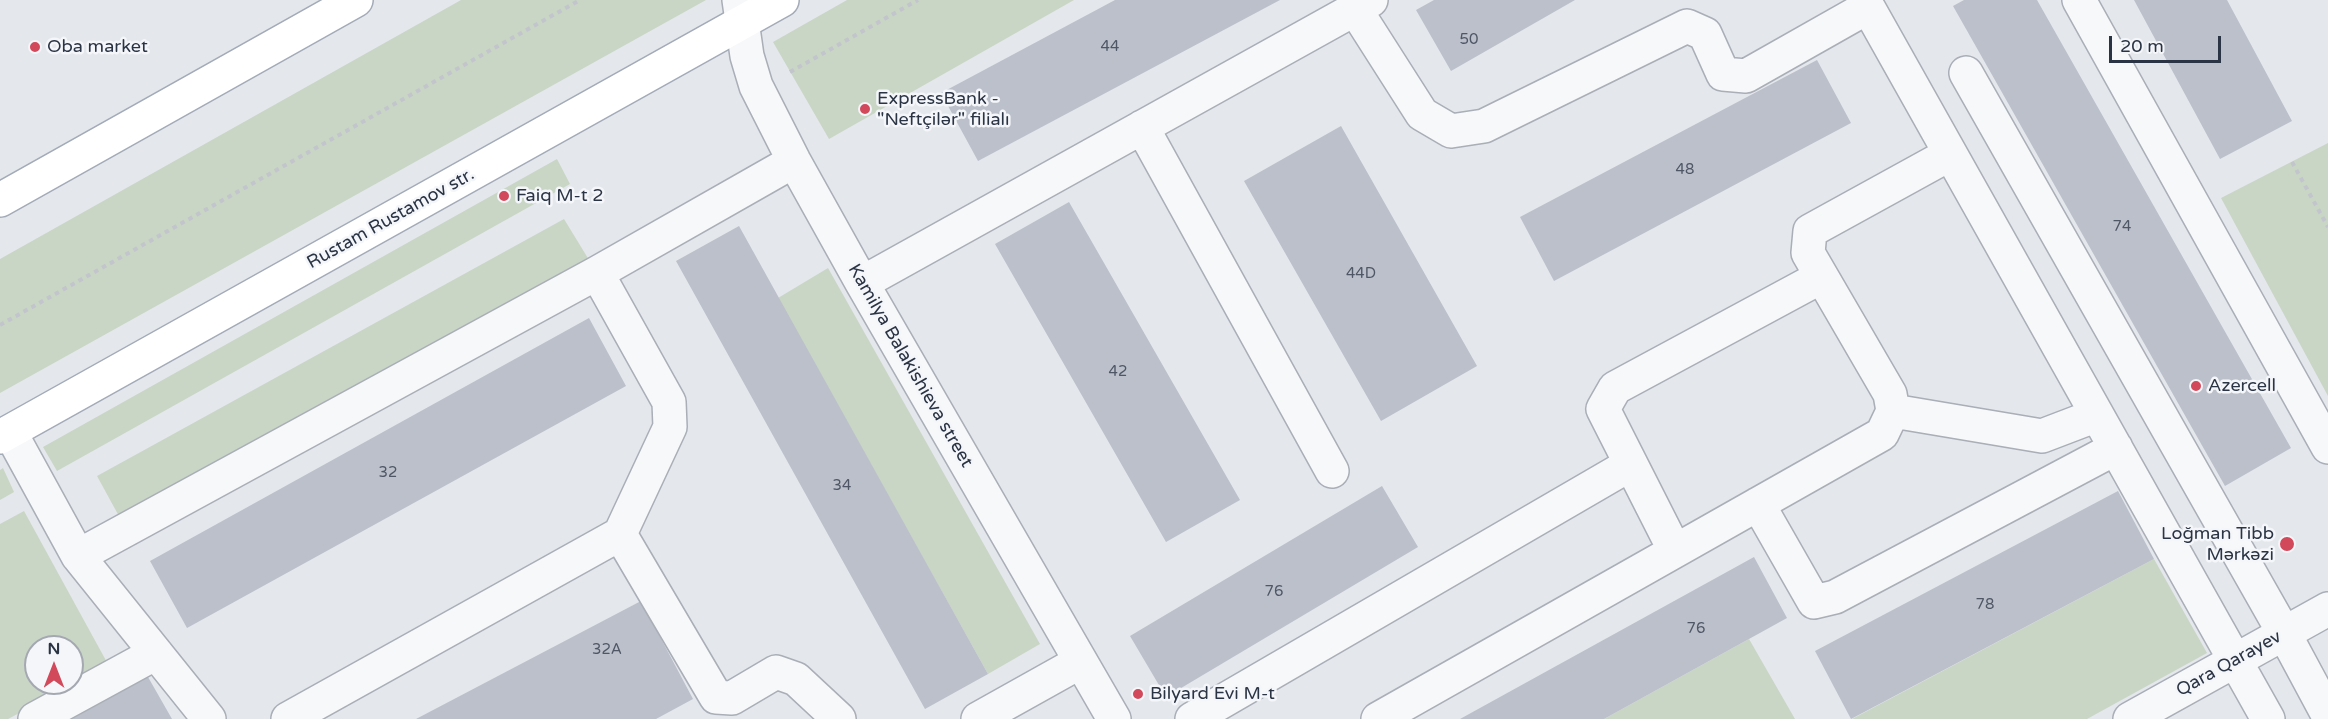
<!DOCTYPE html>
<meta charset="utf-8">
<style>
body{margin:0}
#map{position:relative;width:2328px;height:719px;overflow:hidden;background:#e4e7ec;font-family:"Varela Round",sans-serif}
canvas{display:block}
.north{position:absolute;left:24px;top:635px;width:60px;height:60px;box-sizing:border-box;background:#f4f6f9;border:2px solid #a4a8b1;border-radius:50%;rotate:0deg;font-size:16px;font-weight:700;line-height:24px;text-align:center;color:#2b3445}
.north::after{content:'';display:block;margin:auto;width:21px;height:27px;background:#d1495b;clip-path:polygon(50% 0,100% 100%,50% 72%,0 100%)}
.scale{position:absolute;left:2109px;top:36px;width:112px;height:27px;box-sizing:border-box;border:3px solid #2b3445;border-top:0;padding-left:8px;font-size:18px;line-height:21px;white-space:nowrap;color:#2b3445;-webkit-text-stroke:4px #f4f6f9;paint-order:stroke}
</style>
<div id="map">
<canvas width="2328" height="719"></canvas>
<div class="north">N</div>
<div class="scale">20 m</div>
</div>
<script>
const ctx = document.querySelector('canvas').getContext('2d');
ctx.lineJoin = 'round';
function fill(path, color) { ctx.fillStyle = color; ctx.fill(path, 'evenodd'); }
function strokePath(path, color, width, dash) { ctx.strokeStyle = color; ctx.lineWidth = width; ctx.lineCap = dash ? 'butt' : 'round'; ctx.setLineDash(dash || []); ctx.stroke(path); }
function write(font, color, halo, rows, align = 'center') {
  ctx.font = font + ' "Varela Round",sans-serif'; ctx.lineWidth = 5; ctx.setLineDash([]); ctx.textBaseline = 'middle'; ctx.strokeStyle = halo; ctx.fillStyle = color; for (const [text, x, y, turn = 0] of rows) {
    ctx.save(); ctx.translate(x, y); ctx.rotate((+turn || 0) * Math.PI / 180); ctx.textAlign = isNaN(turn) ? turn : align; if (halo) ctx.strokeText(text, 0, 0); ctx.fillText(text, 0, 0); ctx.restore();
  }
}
fill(new Path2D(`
 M461 0H706L0 393V259Z
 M847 0H1074L829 139 773 42Z
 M2328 143V396L2221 198Z
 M557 159 570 184 57 471 43 447Z
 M564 219 597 273 126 529 97 476Z
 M828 268 1040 644 988 674 778 298Z
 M3 468 14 492 0 500V470Z
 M24 511 109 666 8 719H0V524ZM36 647H72V683H36Z
 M2154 559 2207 653 2087 719H1852Z
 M1749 639 1795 719H1604Z`), '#c9d6c5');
fill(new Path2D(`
 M1115 0H1280L978 161 941 93Z
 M1434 0H1575L1451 71 1416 10Z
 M1964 0H2037L2291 448 2225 486 1953 6Z
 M2134 0H2227L2292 121 2220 159Z
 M1817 60 1851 123 1554 281 1520 217Z
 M1341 126 1477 366 1381 421 1244 181Z
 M1069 202 1240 500 1166 542 995 244Z
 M739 226 988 674 925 709 676 261Z
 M589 318 626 386 187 628 150 561Z
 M1382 486 1418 547 1166 697 1130 636Z
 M2118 491 2154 559 1851 719 1815 651Z
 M1754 557 1787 618 1604 719H1460Z
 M641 601 693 699 656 719H416Z
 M148 677 172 719H72Z`), '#bbc0ca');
const minor = new Path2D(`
 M739 0 747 56 756 86 794 161 862 283 1114 719
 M1864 0 2268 719
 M2079 0 2328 447
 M1355 9 1422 114 1451 131 1484 126 1687 26 1705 34 1723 74 1746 76 1868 7
 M1966 73 2284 633 2328 715
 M1142 127 1332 471
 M862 283 1371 0
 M1893 411 2042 436 2097 415
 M10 432 78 556 209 719
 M1758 504 1814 602 1835 597 2116 448
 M620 534 716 697 732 698 776 672 796 679 839 719
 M1675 551 1603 409 1615 388 1821 277
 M78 556 597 273 794 161
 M35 719 156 653
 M288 719 620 534 670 427 669 402 597 273
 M978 719 1080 662
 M1192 719 1631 464
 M1378 719 1882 434 1893 411 1890 394 1808 253 1810 231 1950 154
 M2130 719 2328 609`);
const major = new Path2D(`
 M0 200 356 0
 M0 437 782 0`);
strokePath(minor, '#a9aeb7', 36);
strokePath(major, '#a3abb8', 36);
strokePath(new Path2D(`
 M790 72 918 0
 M2292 162 2328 227
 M0 325 580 0`), '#c2c5cb', 4, [4.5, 4.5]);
strokePath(minor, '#f7f8fa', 33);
strokePath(major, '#fff', 33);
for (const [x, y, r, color] of [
 [35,47,6,"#d1495b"],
 [865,109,6,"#d1495b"],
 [504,196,6,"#d1495b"],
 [2196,386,6,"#d1495b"],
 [2287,544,8,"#d1495b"],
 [1138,694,6,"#d1495b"]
]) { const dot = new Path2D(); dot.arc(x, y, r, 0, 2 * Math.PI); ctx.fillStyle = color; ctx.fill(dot); strokePath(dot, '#f4f6f9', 2); }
write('15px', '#4f5766', null, [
 ["50",1469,40],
 ["44",1110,47],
 ["48",1685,170],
 ["74",2122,227],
 ["44D",1361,274],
 ["42",1118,372],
 ["32",388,473],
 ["34",842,486],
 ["76",1274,592],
 ["78",1985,605],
 ["76",1696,629],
 ["32A",607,650]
]);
write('18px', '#2b3445', '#f4f6f9', [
 ["Oba market",47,47],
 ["ExpressBank -",877,99],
 ["\"Neftçilər\" filialı",877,120],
 ["Faiq M-t 2",516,196],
 ["Azercell",2208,386],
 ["Loğman Tibb",2274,534,"right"],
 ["Mərkəzi",2274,555,"right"],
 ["Bilyard Evi M-t",1150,694]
], 'left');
write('18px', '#2b3445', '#f4f6f9', [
 ["Rustam Rustamov str.",391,219,-29],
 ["Kamilya Balakishieva street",910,366,60],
 ["Qara Qarayev",2229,664,-29]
]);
</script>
